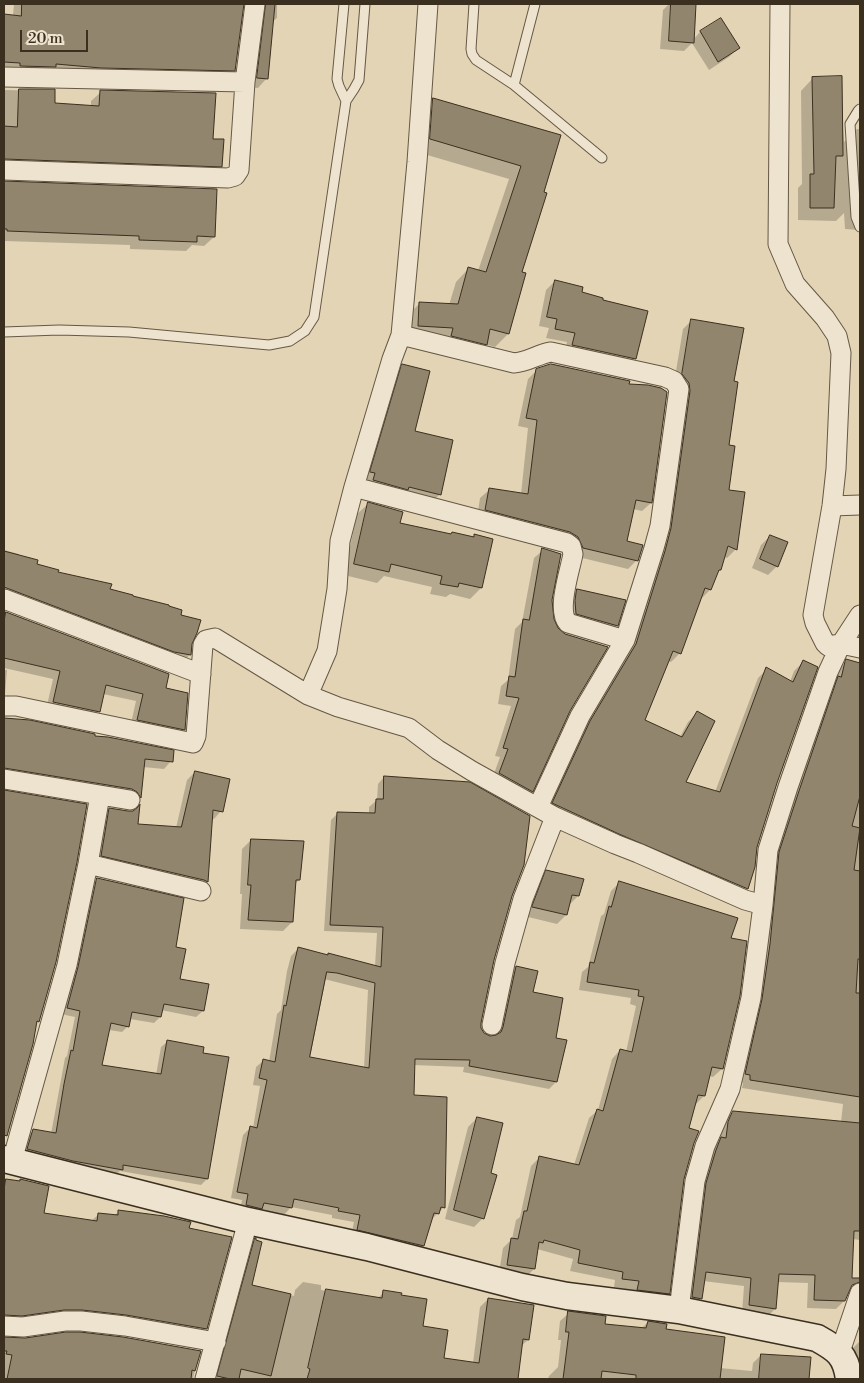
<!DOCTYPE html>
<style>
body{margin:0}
#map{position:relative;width:864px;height:1383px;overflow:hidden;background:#e3d4b5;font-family:"Libre Bodoni",serif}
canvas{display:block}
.frame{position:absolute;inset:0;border:5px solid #3b2f1f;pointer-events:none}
.scale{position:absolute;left:20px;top:30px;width:68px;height:22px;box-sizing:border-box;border:2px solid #3b2f1f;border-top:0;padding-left:6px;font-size:15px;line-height:18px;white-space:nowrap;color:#3b2f1f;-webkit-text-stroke:4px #ede3cf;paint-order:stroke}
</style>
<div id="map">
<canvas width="864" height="1383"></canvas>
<div class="frame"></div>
<div class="scale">20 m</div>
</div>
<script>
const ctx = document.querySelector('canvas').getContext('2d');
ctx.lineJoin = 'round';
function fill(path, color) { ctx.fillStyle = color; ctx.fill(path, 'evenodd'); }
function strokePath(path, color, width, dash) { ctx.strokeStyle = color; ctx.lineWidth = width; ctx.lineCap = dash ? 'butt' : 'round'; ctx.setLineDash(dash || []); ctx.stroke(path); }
fill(new Path2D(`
 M14 4H242L234 70 224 80 4 75V15H13Z
 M250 4H277V18L272 22 267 78 258 88 248 87Z
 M669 4H695L693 40 700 32 720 20 738 48 729 57 709 70 692 43 684 51 660 49 663 10Z
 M813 78 841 128H843L844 142 857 129H860V230L845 229 844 213 836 221 798 220V188L802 184 801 91Z
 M4 90 54 91 53 105 91 107V101L101 92 212 140 221 166 211 176 4 168Z
 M433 99 559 136 520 272 508 334 495 347 485 344 472 357 406 339 407 316 420 303 449 305 456 282 469 268 478 271 509 179 417 152 420 112Z
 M4 182 216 190 214 237 204 246 192 245 186 251 130 249V245L4 241Z
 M555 281 581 293 635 358 626 367 564 354 567 342 546 338 549 328 539 326 546 290Z
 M692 320 733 383 727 447V491L736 549 727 558 724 557 720 570 716 574 710 590 702 598H700L680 653 671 662 668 661 644 721 680 737 688 722 697 713 684 782 715 792 758 678 767 669 790 682 794 671 803 662 776 783 756 846 746 888 738 897 545 812 657 561 674 383 683 329Z
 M403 366 414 432 440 494 431 503 362 481 394 375Z
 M537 370 628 385 651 503 642 511 633 509 625 542 637 560 628 569 574 556 570 546 477 518 480 498 489 490 521 494 528 428 518 426 528 379Z
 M368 504 399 524 451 535 472 538 475 536 492 540 481 588 470 599 450 594 446 597 430 594 432 587 384 576 377 583 344 575 357 514Z
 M770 536 777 566 768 575 752 568 761 545Z
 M4 550 19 554V556L36 565 179 615 191 643 190 655 182 662 4 597Z
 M543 550 551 611 569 711 532 791 523 799 491 782 500 757 495 756 511 706 498 704 501 686 508 680 515 629 522 622 534 558Z
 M577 590 616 625 608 634 566 611 568 599Z
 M6 613 165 689 184 729 176 737 130 728 136 701 103 694 99 711 91 719 46 710 53 679 4 668V616Z
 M847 661 860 664V1240L852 1239 844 1301 836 1309 807 1308 808 1283 777 1282 775 1309 767 1317 742 1313 744 1286 703 1281 701 1298 692 1307 684 1305 698 1193 713 1146 719 1141 720 1132 725 1121 733 1112 841 1122 843 1104 742 1088 743 1083 737 1082 771 862 838 669Z
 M4 670H7L5 694 4 696Z
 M4 718H10V720L93 737 171 761 164 769 143 767 140 798 133 805 4 776Z
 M195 772 221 811 214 819 211 818 207 882 199 889 94 863 102 817 110 809 137 825 176 828 187 780Z
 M384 777 511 895 493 960 480 1023V1028L483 1034 490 1037 497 1035 509 974 516 967 531 993 554 1039 556 1082 549 1089 463 1072 464 1067 413 1065 412 1096 444 1207 431 1220 423 1246 416 1252 351 1236 354 1222 332 1218V1215L291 1207 284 1215 259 1210 254 1215 240 1212 242 1200 231 1198 243 1135 250 1128H253L260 1086 253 1085 256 1067 263 1061 269 1062 277 1014 281 1010 287 971 291 956 298 949 327 956 328 954 375 966 377 933 324 931 331 820 338 813 369 814V807L377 800 378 784ZM324 979 368 990 364 1068 308 1058Z
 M4 792 86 805 38 1021 36 1024 8 1128 4 1133Z
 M251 840 299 880 295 884 292 922 283 931 240 929 242 894H240L242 849Z
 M547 871 578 896 569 905 566 915 557 924 524 916 538 881Z
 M97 879 174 948 179 980 207 985 203 1011 196 1017 161 1010 160 1017 154 1023 130 1019 128 1026 122 1032 109 1030 101 1066 156 1075 161 1047 168 1041 207 1179 201 1185 120 1171 115 1175 22 1155 27 1137 33 1131 51 1134 65 1058 67 1056 75 1017 61 1014 91 885Z
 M619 883 729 939 722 1069 713 1077 709 1076 704 1096 696 1104H694L687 1129 693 1142 683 1179 668 1293 660 1302 629 1298 631 1290 614 1287 615 1280 570 1271 573 1259 537 1249 534 1269 526 1277 499 1273 503 1248 512 1239 516 1220 520 1217 531 1166 540 1157 574 1165 589 1118 598 1110 612 1059 620 1050 626 1052 636 1006 630 1004 631 998 579 990 582 972 588 967 601 916 604 914 611 891Z
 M477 1118 489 1174 483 1218 474 1227 445 1219 468 1127Z
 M20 1180 43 1214 91 1221 98 1215 114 1216 119 1211 188 1229 206 1328 197 1337 4 1323V1181L18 1182Z
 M255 1240 250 1286 294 1296 295 1290 303 1282 321 1285V1290L377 1299 384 1292 421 1327 442 1360 473 1363 480 1307 488 1299 528 1340 521 1346 517 1379H211L247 1248Z
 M569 1313 604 1325 642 1328 648 1322 664 1330 720 1368 752 1371 753 1363 761 1355 809 1358 808 1379H548L549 1376 558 1367 561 1340H558L560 1321Z
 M4 1338 24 1339 199 1352 193 1379H4Z
 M860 1341V1379L852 1368 853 1348Z`), '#0003');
const building = new Path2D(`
 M22 4H244L235 71 101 68 56 64V67L20 66V63L4 62V14L21 16Z
 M266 4H275L268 79 257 78Z
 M671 4H696L694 43 669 41Z
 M721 18 740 48 718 62 700 31Z
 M842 76 843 156H836L834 208H810V174H814L812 77Z
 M19 89H55V103L99 106 100 90 216 93 213 139H224L222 167 4 159V126L17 127Z
 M433 98 561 135 544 192 547 193 522 272 526 273 509 334 490 329 487 345 451 336 453 328 418 326 419 302 458 304 468 267 486 272 521 166 430 139Z
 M4 181 217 189 215 237 197 236V242L139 240V236L7 231V229H4Z
 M555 280 583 287 582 292 603 298V300L648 311 636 359 572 345 575 333 555 329 557 319 547 317Z
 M691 319 744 328 734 381 738 382 729 445 735 446 729 490 745 492 737 550 728 546 721 570H719L711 590 705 588 681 654 673 651 645 720 682 737 697 711 715 721 686 782 720 792 766 667 793 682 803 660 818 667 777 783 757 847 755 867 748 889 619 834 552 803 590 721 636 644 665 551 671 528 690 391 689 383 682 374Z
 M402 364 430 371 415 431 453 440 441 495 409 487 408 490 373 480 375 473 370 472Z
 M551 364 630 381 629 384 648 385 661 388 667 392 652 503 636 500 627 541 643 545 638 561 583 548 578 537 570 532 485 510 489 488 528 494 537 420 526 418 536 369Z
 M368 502 403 512 400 523 451 534 452 532 474 537V534L493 539 482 588 459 583 458 587 440 584 442 576 391 564 389 572 354 564Z
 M770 535 788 542 778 567 760 559Z
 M542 548 561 554 552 600 554 619 558 628 565 634 608 647 570 711 533 792 499 773 508 749 503 748 519 698 506 696 509 676 515 677 523 619 529 620Z
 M4 551 38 560 37 564 59 570 58 572 112 584 110 589 133 595V596L169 605V606L182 610 181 615 201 620 197 633 192 644 191 655 174 652 4 587Z
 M577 589 626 600 618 626 576 614 575 601Z
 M6 612 169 674 166 688 188 693 185 730 137 720 143 694 106 685 100 712 53 702 60 671 4 658V622Z
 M846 659 860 663V796L852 826 860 828 854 870 860 871V959H858L856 993H860V1097L750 1080V1075L745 1074 762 999 770 944 779 852 799 791 838 676 841 677Z
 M4 718 30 720 95 734V736L108 737 174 750 173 762 145 759 141 798 137 792 132 789 4 768Z
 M195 771 230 779 223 812 213 810 208 882 204 880 101 856 109 808 128 811H133L138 807 140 804 138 824 181 827Z
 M384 776 470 782 530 816 524 865 512 896 494 960 481 1023V1028L484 1033 490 1036 496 1035 501 1032 503 1027 516 966 538 971 533 992 563 998 556 1038 567 1040 557 1082 469 1066 470 1060 415 1059 414 1095 447 1097 445 1208 441 1207 439 1214 434 1213 424 1246 357 1230 360 1215 338 1211 339 1208 294 1199 292 1208 264 1203 262 1209 246 1205 248 1194 237 1192 250 1126 257 1128 267 1080 259 1078 263 1059 275 1062 284 1005 286 1006 294 964 298 947 328 955V953L381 967 383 927 330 925 337 812 375 813 376 799H383ZM327 972 337 973 375 983 369 1068 310 1057Z
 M4 790 87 804 77 862 56 962 39 1022 37 1021 33 1044 7 1136 4 1135Z
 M251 839 304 841 300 880H296L293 922 248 920 251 885H248Z
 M546 870 584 879 579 896 572 895 567 915 532 907Z
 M97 878 184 898 176 947 186 949 180 979 209 984 204 1011 164 1004 161 1017 132 1012 129 1027 111 1023 102 1065 161 1074 167 1040 204 1047 203 1053 229 1057 208 1179 123 1165V1170L73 1161 27 1149 33 1129 56 1133 64 1084 71 1050 73 1051 80 1011 67 1008 78 967Z
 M619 881 738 918 731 938 747 941 740 996 723 1069 712 1067 705 1096 698 1095 689 1128 699 1131 694 1143 684 1179 670 1294 637 1290 639 1281 622 1279 623 1272 578 1263 580 1250 544 1240 543 1243 539 1242 535 1269 507 1265 511 1238 518 1239 524 1211H527L539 1156 579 1165 597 1109 603 1111 620 1049 632 1052 644 997 638 996 639 990 587 982 590 962 594 963 609 906 611 907Z
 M733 1111 860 1123V1231H854L852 1278H860V1282L852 1285 845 1301 814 1300 815 1275 779 1274 776 1309 749 1305 751 1278 706 1272 702 1299 692 1297 706 1183 716 1150 721 1137 726 1138 728 1122Z
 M477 1117 503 1123 491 1173 497 1175 484 1219 454 1210Z
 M6 1179 20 1181V1179L49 1186 44 1213 97 1221 98 1213 118 1215V1210L164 1216 191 1222 189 1228 232 1237 207 1329 126 1315 82 1310H64L22 1316 4 1315V1190Z
 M255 1238H256V1240L262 1242 252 1285 291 1294 271 1376 241 1369 239 1379H230L217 1376Z
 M326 1289 382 1298 383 1290 402 1293 401 1295 427 1299 423 1326 448 1330 444 1358 479 1363 488 1298 534 1305 529 1340 523 1339 518 1379H307L310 1369 308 1368Z
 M568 1311 606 1316 605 1324 646 1328 648 1321 667 1324 666 1329 725 1337 720 1379H636V1375L602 1371 601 1379H563L569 1332H566Z
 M66 1332H80L123 1337 201 1351 195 1371 192 1370 191 1379H7L12 1355 6 1354 7 1351H4V1337L25 1338Z
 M761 1354 811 1357 809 1379H759Z`);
fill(building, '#92856d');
strokePath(building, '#3b2f1f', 1);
const lane = new Path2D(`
 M344 4 337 79 339 86 346 101
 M474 4 471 49 472 54 476 60 514 85 602 158
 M514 85 535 4
 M860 109 858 111 850 124 856 217 860 227
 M4 332 59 330 129 332 269 345 290 341 305 331 314 317 346 101 354 89 359 80 365 4`);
const street = new Path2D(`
 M780 4 778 244 795 284 825 318 837 336 841 353 836 469 832 506 813 615 815 623 825 643 828 646 841 644 860 648
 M4 77 245 82
 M4 170 228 178 235 176 239 170 245 82 255 4
 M401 335 514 363C528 362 538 354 551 352L665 377 674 381 679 389 660 526 654 548 625 640 580 716 538 807
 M354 487 567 543 571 546 573 554C570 571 556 610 568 623L625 640
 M832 506 860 505
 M4 599 201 674
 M308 695 327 651 337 589 340 541 354 487 392 359 401 335 417 162 428 4
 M4 706H16L193 743 194 741 196 736 203 645 206 640 215 638 308 695 338 707 409 728 438 750 472 771 555 817 615 844 638 853 745 900 763 905 751 998 730 1089 705 1146 695 1181 679 1310
 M4 779 130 800
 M88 864 201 891
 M763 905 768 850 788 787 828 672 841 644 860 615
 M492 1025 505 963 523 899 555 817
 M12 1161 67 965 88 864 100 795
 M4 1326 23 1327 65 1321H81L125 1326 216 1342
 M840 1352 860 1293
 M205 1379 248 1221`);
const secondary = new Path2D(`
 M4 1159 248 1221 367 1247 522 1287 567 1296 679 1310 817 1338C837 1349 846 1355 849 1379`);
strokePath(lane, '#655844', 11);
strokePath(street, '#655844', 21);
strokePath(secondary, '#3b2f1f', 29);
strokePath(lane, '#ede3cf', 9);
strokePath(street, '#ede3cf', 19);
strokePath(secondary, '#ede3cf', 26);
</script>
